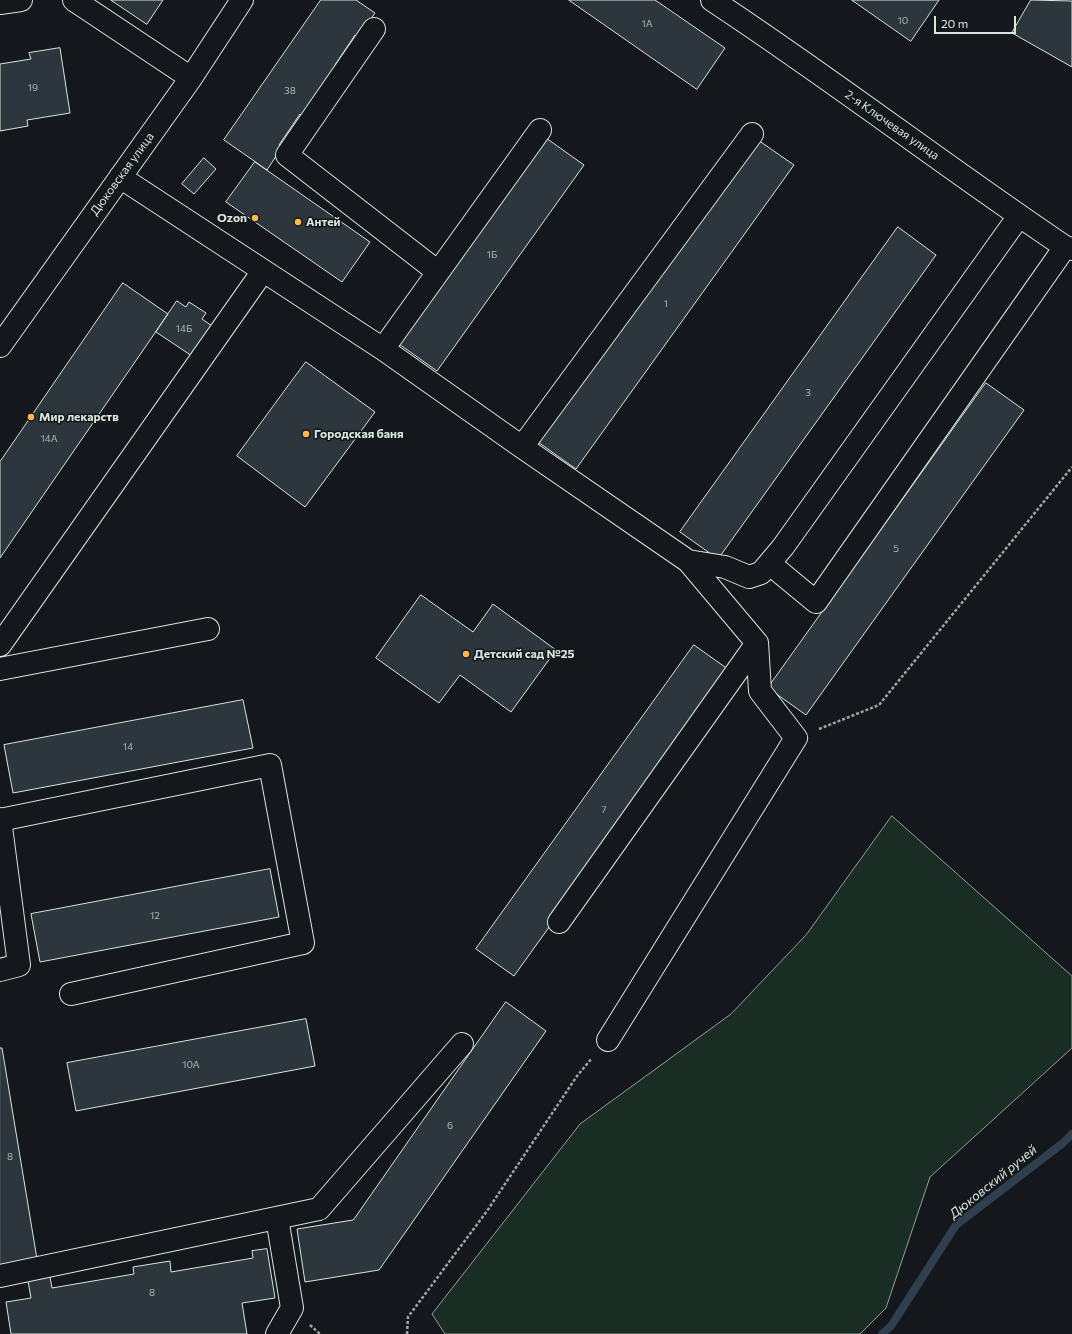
<!DOCTYPE html>
<meta charset="utf-8">
<style>
body{margin:0}
#map{position:relative;width:1072px;height:1334px;overflow:hidden;background:#14181c;font-family:Commissioner,sans-serif}
canvas{display:block}
.scale{position:absolute;left:934px;top:16px;width:82px;height:18px;box-sizing:border-box;border:2px solid #d8e6dc;border-top:0;padding-left:5px;font-size:12px;line-height:14px;white-space:nowrap;color:#d8e6dc;-webkit-text-stroke:3px #14181c;paint-order:stroke}
</style>
<div id="map">
<canvas width="1072" height="1334"></canvas>
<div class="scale">20 m</div>
</div>
<script>
const ctx = document.querySelector('canvas').getContext('2d');
ctx.lineJoin = 'round';
function fill(path, color) { ctx.fillStyle = color; ctx.fill(path, 'evenodd'); }
function strokePath(path, color, width, dash) { ctx.strokeStyle = color; ctx.lineWidth = width; ctx.lineCap = dash ? 'butt' : 'round'; ctx.setLineDash(dash || []); ctx.stroke(path); }
function write(font, color, halo, rows, align = 'center') {
  ctx.font = font + ' Commissioner,sans-serif'; ctx.lineWidth = 3; ctx.setLineDash([]); ctx.textBaseline = 'middle'; ctx.strokeStyle = halo; ctx.fillStyle = color; for (const [text, x, y, turn = 0] of rows) {
    ctx.save(); ctx.translate(x, y); ctx.rotate((+turn || 0) * Math.PI / 180); ctx.textAlign = isNaN(turn) ? turn : align; if (halo) ctx.strokeText(text, 0, 0); ctx.fillText(text, 0, 0); ctx.restore();
  }
}
const green = new Path2D(`
 M892 816 1072 976V1048L930 1177 886 1308 860 1334H445L432 1314 580 1124 731 1014 806 935Z`);
fill(green, '#1a2d24');
strokePath(green, '#939e99', 1);
strokePath(new Path2D(`
 M882 1334 891 1326 956 1225 1063 1143 1072 1134`), '#2f3f4d', 8);
const building = new Path2D(`
 M111 0H163L147 24Z
 M321 0H356L375 13 358 38 355 35 335 65 338 67 303 117 300 114 279 145 282 147 267 170 224 140Z
 M569 0H655L725 48 697 89Z
 M852 0H939L911 41Z
 M1031 0 1072 1V67L1012 33Z
 M60 48 70 113 27 120 28 126 0 131V64L31 59 29 53Z
 M546 138 584 165 437 371 399 344Z
 M755 138 794 165 576 469 538 442Z
 M204 158 216 169 194 194 182 184Z
 M255 162 370 242 342 282 226 202Z
 M898 227 936 255 718 559 680 532Z
 M123 283 168 314 0 558V462Z
 M177 301 186 307 189 302 206 313 202 319 212 326 192 356 156 332Z
 M306 362 375 412 305 507 237 456Z
 M986 383 1024 410 806 715 768 688Z
 M421 595 473 632 493 604 556 650 511 712 460 675 439 703 376 658Z
 M694 645 732 672 514 976 476 949Z
 M243 700 253 748 13 793 4 745Z
 M270 869 279 917 40 962 31 914Z
 M506 1002 546 1031 379 1270 305 1282 297 1229 353 1220Z
 M306 1019 315 1066 76 1111 67 1063Z
 M0 1048H2L38 1265 0 1272Z
 M267 1249 275 1298 242 1303 247 1334H11L6 1302 31 1298 28 1281 50 1277 52 1288 134 1274 133 1267 170 1261 171 1272 253 1258 252 1251Z`);
fill(building, '#2c363c');
strokePath(building, '#d8e6dc', 1);
const minor = new Path2D(`
 M74 0 191 78
 M712 0C832 79 946 167 1065 247L1072 249
 M0 3 21 0
 M374 29 287 155 438 272
 M120 177 383 349 522 447 688 561 757 643 760 691 796 738 608 1040
 M0 346 191 78 242 0
 M383 349 540 130
 M522 447 752 134
 M688 561 725 567 749 577 761 573 783 547 1019 216
 M770 564 816 602 1065 247
 M0 645 263 271
 M0 669 208 629
 M0 819 19 965 0 970
 M0 820 270 765 303 943 71 994
 M559 922 757 643
 M277 1218 292 1308 277 1334
 M0 1276 319 1209 462 1044`);
strokePath(minor, '#d8e6dc', 24);
strokePath(new Path2D(`
 M819 729 879 705 1072 467
 M310 1325 320 1334
 M407 1334 408 1317 487 1211 577 1076 592 1058`), '#9da8a2', 2.5, [3, 2]);
strokePath(minor, '#14181c', 22);
for (const [x, y, r, color] of [
 [255,218,4,"#ffb74d"],
 [298,222,4,"#ffb74d"],
 [31,417,4,"#ffb74d"],
 [306,434,4,"#ffb74d"],
 [466,654,4,"#ffb74d"]
]) { const dot = new Path2D(); dot.arc(x, y, r, 0, 2 * Math.PI); ctx.fillStyle = color; ctx.fill(dot); strokePath(dot, '#14181c', 1.5); }
write('10px', '#adbab4', null, [
 ["10",903,21],
 ["1А",647,24],
 ["19",33,88],
 ["38",290,91],
 ["1Б",492,255],
 ["1",666,304],
 ["14Б",184,329],
 ["3",808,393],
 ["14А",49,439],
 ["5",896,549],
 ["14",128,747],
 ["7",604,810],
 ["12",155,916],
 ["10А",191,1065],
 ["6",450,1126],
 ["8",10,1157],
 ["8",152,1293]
]);
write('12px', '#d8e6dc', '#14181c', [
 ["2-я Ключевая улица",892,125,35],
 ["Дюковская улица",122,174,-54]
]);
write('bold 12px', '#d8e6dc', '#14181c', [
 ["Ozon",247,218,"right"],
 ["Антей",306,222],
 ["Мир лекарств",39,417],
 ["Городская баня",314,434],
 ["Детский сад №25",474,654]
], 'left');
write('italic 13px', '#d8e6dc', '#14181c', [
 ["Дюковский ручей",993,1182,-39]
]);
</script>
